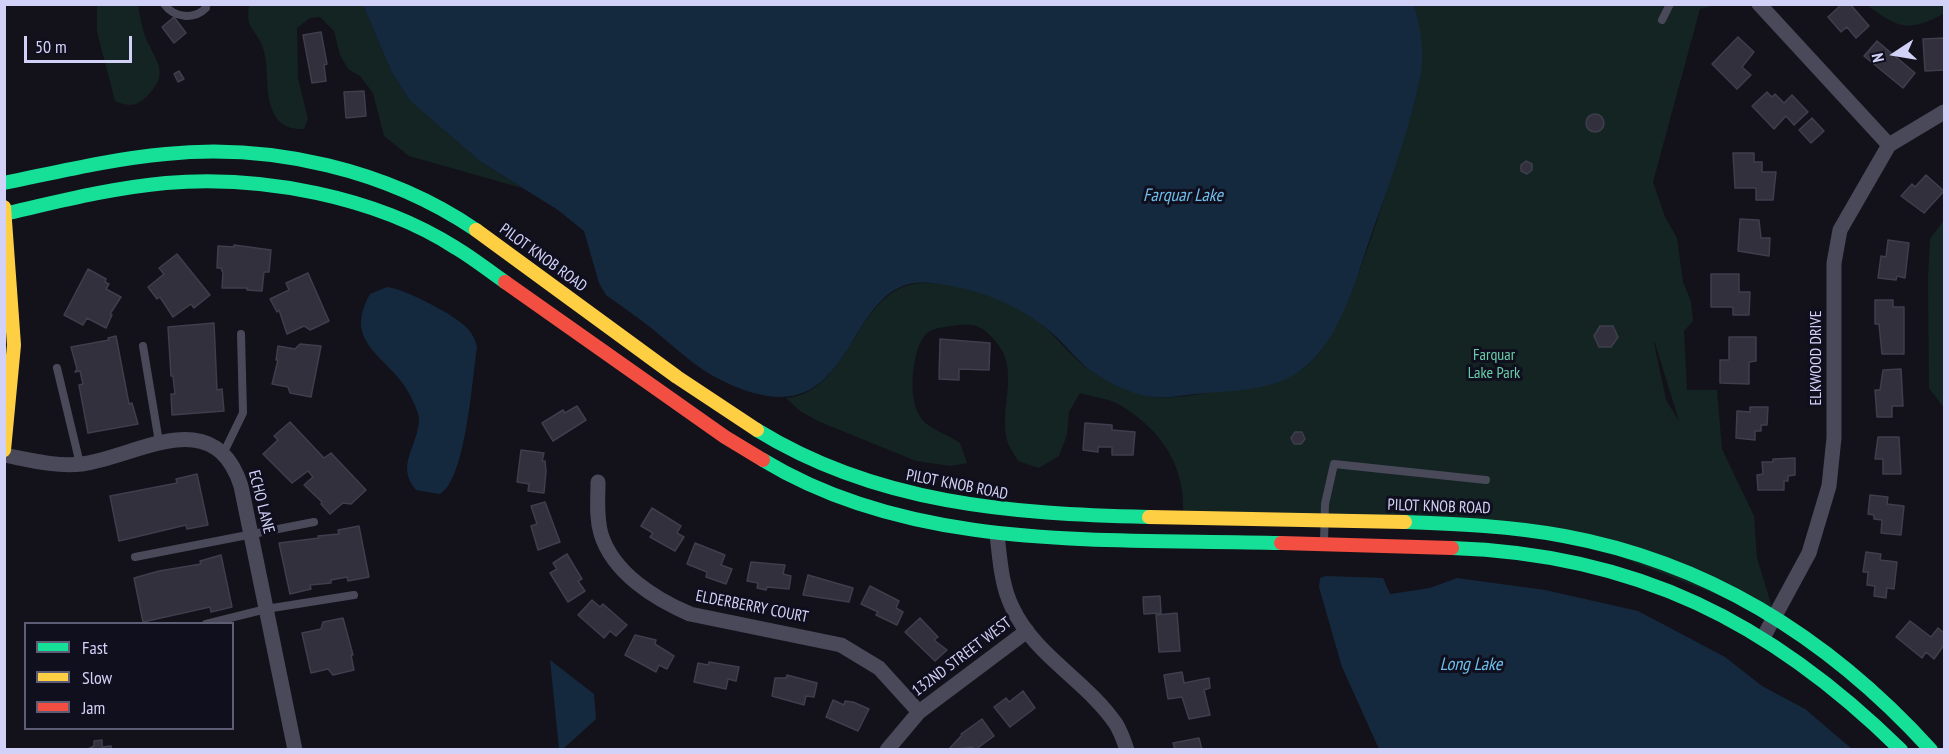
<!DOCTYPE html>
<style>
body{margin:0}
#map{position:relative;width:1949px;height:754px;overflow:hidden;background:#13121a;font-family:"PT Sans Narrow",sans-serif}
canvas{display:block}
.frame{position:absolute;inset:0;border:6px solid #d2d2f9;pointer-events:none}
.legend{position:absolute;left:24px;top:622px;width:210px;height:108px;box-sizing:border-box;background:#100f1e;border:2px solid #5e5d76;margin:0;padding:8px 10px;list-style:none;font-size:18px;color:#d2d2f9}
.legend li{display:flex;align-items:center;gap:12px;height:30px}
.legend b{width:30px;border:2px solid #5e5d76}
.north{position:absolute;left:1865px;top:24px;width:60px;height:60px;-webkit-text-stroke:4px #100f1e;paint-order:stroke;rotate:258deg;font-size:16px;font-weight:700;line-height:24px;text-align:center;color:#d2d2f9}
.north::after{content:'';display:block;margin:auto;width:21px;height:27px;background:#d2d2f9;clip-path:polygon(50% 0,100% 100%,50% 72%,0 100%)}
.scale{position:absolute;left:24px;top:36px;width:108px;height:27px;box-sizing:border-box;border:3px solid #d2d2f9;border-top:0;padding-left:8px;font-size:18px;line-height:21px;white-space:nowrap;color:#d2d2f9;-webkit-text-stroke:4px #100f1e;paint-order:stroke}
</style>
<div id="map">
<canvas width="1949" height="754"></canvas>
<div class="frame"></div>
<ul class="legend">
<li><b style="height:8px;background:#16e098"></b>Fast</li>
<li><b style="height:8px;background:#ffcf43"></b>Slow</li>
<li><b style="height:8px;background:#f24e42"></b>Jam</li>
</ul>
<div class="north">N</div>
<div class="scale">50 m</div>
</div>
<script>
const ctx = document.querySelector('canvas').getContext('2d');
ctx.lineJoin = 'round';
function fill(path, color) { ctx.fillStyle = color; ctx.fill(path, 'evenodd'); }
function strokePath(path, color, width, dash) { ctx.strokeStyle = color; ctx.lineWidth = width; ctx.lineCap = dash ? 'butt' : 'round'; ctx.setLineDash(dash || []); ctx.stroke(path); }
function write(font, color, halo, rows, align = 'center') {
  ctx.font = font + ' "PT Sans Narrow",sans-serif'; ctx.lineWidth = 6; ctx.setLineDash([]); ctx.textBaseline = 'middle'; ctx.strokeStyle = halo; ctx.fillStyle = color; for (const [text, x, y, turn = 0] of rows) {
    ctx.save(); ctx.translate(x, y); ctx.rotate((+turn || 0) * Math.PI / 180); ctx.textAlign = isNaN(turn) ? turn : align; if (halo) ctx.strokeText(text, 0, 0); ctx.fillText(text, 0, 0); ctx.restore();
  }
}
fill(new Path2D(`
 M97 5H138C140 16 142 30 147 41 159 65 169 75 145 98 136 107 126 106 115 101L97 32Z
 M249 5H363L392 73 410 101 481 162 522 188 409 156 384 136 373 93 360 76 348 69 340 55 334 31 320 17 310 18 297 28 298 78 308 119 304 129C294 129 285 128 278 120 261 98 272 67 261 43 252 25 246 29 249 5Z
 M1413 5H1716L1700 9 1653 182 1665 217 1677 238 1683 282 1691 301 1693 321 1684 331 1687 390H1717L1722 449 1754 516 1757 558 1775 617 1566 536 1183 517C1186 467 1163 431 1120 405 1109 398 1092 397 1080 393L1069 412 1067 435 1059 456 1039 468 1018 461C1015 455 1009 447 1007 440 999 408 1020 371 997 343 979 321 970 323 945 327 927 329 922 336 917 352 911 372 908 411 928 425 938 432 950 436 960 443L967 463 951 466 916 461 820 422 800 411 786 398C854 392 854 283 925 283 963 283 1012 300 1041 324 1058 338 1073 360 1092 371 1105 379 1137 394 1151 397 1169 400 1203 394 1221 390 1246 386 1276 386 1298 372 1310 365 1321 352 1328 339 1354 292 1372 238 1388 186 1393 171 1400 155 1402 139 1409 95 1409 49 1413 5ZM1654 343H1655L1679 421 1666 400Z
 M1867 5H1944L1943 14C1907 33 1898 28 1867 5Z
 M1944 220V408L1929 388 1928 278 1930 239Z`), '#132423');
fill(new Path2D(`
 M363 5H1414C1419 22 1424 46 1422 64 1415 114 1391 180 1374 227 1355 279 1339 356 1284 380 1260 390 1232 391 1206 393 1189 394 1169 399 1152 397 1134 395 1111 384 1096 374 1079 364 1067 346 1052 333 1017 303 976 288 931 283 837 272 864 450 723 381 695 368 674 346 650 327 636 316 621 306 606 295L599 283 584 231 558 210 481 162 410 101 392 73Z
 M387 287C405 289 453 314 466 327 472 333 475 339 477 347 472 379 466 479 440 494L416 490C395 465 418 447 419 420 419 413 415 406 412 399 394 357 340 347 370 294Z
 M1326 576 1383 578 1390 594 1430 588 1457 578 1545 590 1638 611 1725 657 1762 686 1805 709 1852 749H1379L1342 667 1319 587 1320 578Z
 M550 660 594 694 596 719 563 749H559Z`), '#15293e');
const building = new Path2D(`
 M1842 4H1850L1869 26 1856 38 1847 27 1841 32 1828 17Z
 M174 17 186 33 174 43 162 27Z
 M321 32 327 64 324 65 326 81 312 83 303 35Z
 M1738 37 1754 52 1742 67 1751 75 1737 89 1712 64Z
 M1944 38V70L1925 71 1923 39Z
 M1877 41 1915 73 1903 88 1864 56Z
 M179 71 184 79 178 82 174 74Z
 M364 91 366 116 346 118 344 92Z
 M1767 92 1772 97 1775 94 1784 103 1792 95 1808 112 1794 125 1786 116 1774 129 1752 106Z
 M1586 123a9 9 0 1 1 18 0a9 9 0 1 1-18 0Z
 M1812 118 1824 131 1811 143 1799 130Z
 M1733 153H1754V162H1762V172H1776L1773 200H1756V188H1735Z
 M1526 161 1532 164V170L1527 174 1521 171V165Z
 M1926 175 1944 191 1924 213 1901 196 1912 184 1915 187Z
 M1740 219 1759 220 1761 238H1770L1769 256 1738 251Z
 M1888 240 1909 243 1905 278 1897 276 1896 280 1878 278 1881 256 1886 257Z
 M234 245 271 250 269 272H264L262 291 247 290V288H222L223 273 221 268H217L218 246 234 247Z
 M177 254 210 295 194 308 191 304 173 317 160 297 157 299 148 287 164 274 159 268Z
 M88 269 106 279 105 282 109 284 106 289 121 297 110 314 112 315 106 328 87 318 83 325 64 315Z
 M308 273 329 321 310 330 304 326 287 334 279 310 277 312 270 299 289 290 286 283Z
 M1711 274H1739V292H1750L1749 315H1733V307H1711Z
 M1875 300H1893V307H1904V354H1882L1879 324H1875Z
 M214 323 217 390 222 389 224 411 172 415 171 394H175L173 376H171L168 327Z
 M1600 326H1613L1618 337 1611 347H1599L1594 336Z
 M116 336 129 404 132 403 138 424 88 433 79 385 83 384 80 371 75 372 77 369 71 347 109 340 108 338Z
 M1729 337H1756V361L1749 362V384L1720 383V360H1729Z
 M940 339 990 343 989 370 959 369V380L939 379Z
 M300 344 321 346 311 397 290 393 288 387 272 384 278 360H276L278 346 295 349Z
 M1901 369 1903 406H1892V417H1877L1875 390H1880L1883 370Z
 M577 406 586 420 553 441 542 423 563 410 565 413Z
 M1750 407H1768L1767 425H1761V431H1755V440L1736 438 1737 411 1750 412Z
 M290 422 324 458 331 453 366 490 351 504 343 503 330 514 321 504 322 502 304 485 313 477 308 471 292 483 263 454 278 440 274 436Z
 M1085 423 1112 425V430L1135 432 1133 455H1112V447H1098V452L1083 450Z
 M1295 432H1302L1305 439 1301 444H1294L1291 438Z
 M1878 437H1899L1901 474H1883V459H1875Z
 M521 450 544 453 542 461H545L546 471 544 493 528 491 529 484 517 482Z
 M1795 458V475L1788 476V481H1784V490H1758L1757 475 1763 474 1762 462H1773V459Z
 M197 474 208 525 187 529 186 525 119 541 110 496 177 483 176 479Z
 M1870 495 1888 497 1887 504 1904 506 1901 535 1881 533 1882 520 1874 519V515L1868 514Z
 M545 502 560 542 538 550 531 526 537 524 531 506Z
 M652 508 681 526 677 533 684 537 675 551 650 537 653 533 641 526Z
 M359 526 369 577 348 581 347 577 331 580V583L310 585 311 589 290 594 279 543 319 538 318 536 339 534 338 530Z
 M695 543 725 555 721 565 732 569 726 584 706 577 707 572 687 564Z
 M1866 552 1881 554 1880 560 1897 562 1894 589 1887 588 1886 598 1874 596 1875 586 1867 585 1868 572H1863Z
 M567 554 582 579 578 581 585 591 568 602 550 573 557 569 553 563Z
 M221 555 232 607 211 612 210 607 143 622 134 578 159 571 201 564 200 561Z
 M751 562 785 565 783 574 791 576 789 589 767 587 766 590 757 588 758 583 747 581Z
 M808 575 853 588 849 602 803 595Z
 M870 586 899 601 896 608 903 612 897 625 876 615 878 612 861 604Z
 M1160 596 1161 613 1144 614 1143 597Z
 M592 600 600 607 603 604 627 625 616 636 610 631 604 638 578 615Z
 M1177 613 1180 651 1159 652 1156 615Z
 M343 618 353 655H351L354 670 333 675 328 669 311 673 302 633 321 629 323 622Z
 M920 618 938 637 934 640 947 650 935 661 905 632Z
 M1910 621 1931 637 1938 628 1944 633V645L1934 659 1926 652 1922 658 1896 637Z
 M635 635 656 640 655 644 674 656 667 669 659 665 656 672 625 655Z
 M709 662 739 667 736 681 728 679 726 689 694 682 698 663 708 665Z
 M1182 672 1184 683 1209 678 1210 688 1204 690 1210 715 1189 719 1182 697 1168 699 1164 675Z
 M787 675 817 683 814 697 806 696 804 705 772 696 775 678H786Z
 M1023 691 1035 708 1010 727 994 707 1006 698 1009 702Z
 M833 700 844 705 845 701 853 702 869 709 858 731 826 717Z
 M982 719 994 736 975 750 972 747 948 750 962 735 961 734Z
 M1199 738 1202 750H1175L1173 743Z
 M102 740V747L111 746 112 750H86L94 746V741Z`);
fill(building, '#31303c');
strokePath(building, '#3e3e4d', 1.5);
strokePath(new Path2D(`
 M164 4C174 18 194 20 206 8L205 4
 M1662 20 1670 4
 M143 346 159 442
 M57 368 80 464
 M223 454 243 413 241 334
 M1324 543 1325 504 1334 464 1486 480
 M135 557 314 522
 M206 624 266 609 354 595`), '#49495a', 8);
strokePath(new Path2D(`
 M1759 4 1889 145
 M4 455C30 460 56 467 82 464 138 456 214 402 241 486L295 750
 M598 482C598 500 596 517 601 534 613 573 655 599 690 614L841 645 879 668 919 712
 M997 535C1000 559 1001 584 1012 607 1034 655 1087 681 1116 724 1121 732 1124 741 1127 750
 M1764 636 1809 553 1829 486 1834 438V263L1840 230 1889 145 1944 112
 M887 750 919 712 1027 631`), '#49495a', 15);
strokePath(new Path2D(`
 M4 183C58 172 111 159 166 154 272 143 388 170 476 230
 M4 214C57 202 111 188 166 183 261 175 375 196 456 248 473 258 489 271 505 282
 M757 430C877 504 1012 514 1149 517
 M763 460C916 553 1108 538 1281 543
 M1405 522C1458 524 1511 526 1564 536 1711 563 1832 641 1931 750
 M1452 548C1636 554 1771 622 1901 750`), '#16e098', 14);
strokePath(new Path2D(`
 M4 207 14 345 4 450
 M476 230 677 377 757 430
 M1149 517 1405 522`), '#ffcf43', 14);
strokePath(new Path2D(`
 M505 282 725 437 763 460
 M1281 543 1452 548`), '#f24e42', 14);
write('16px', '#d2d2f9', '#100f1e', [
 ["PILOT KNOB ROAD",543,258,36],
 ["ELKWOOD DRIVE",1816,358,-90],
 ["PILOT KNOB ROAD",957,485,11],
 ["ECHO LANE",261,502,76],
 ["PILOT KNOB ROAD",1439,507,2],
 ["ELDERBERRY COURT",752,607,11],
 ["132ND STREET WEST",962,657,-37]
]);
write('16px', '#68cfaa', '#100f1e', [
 ["Farquar",1494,355],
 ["Lake Park",1494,373]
]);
write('italic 18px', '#6ebeeb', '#100f1e', [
 ["Farquar Lake",1183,196],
 ["Long Lake",1471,665]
]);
</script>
